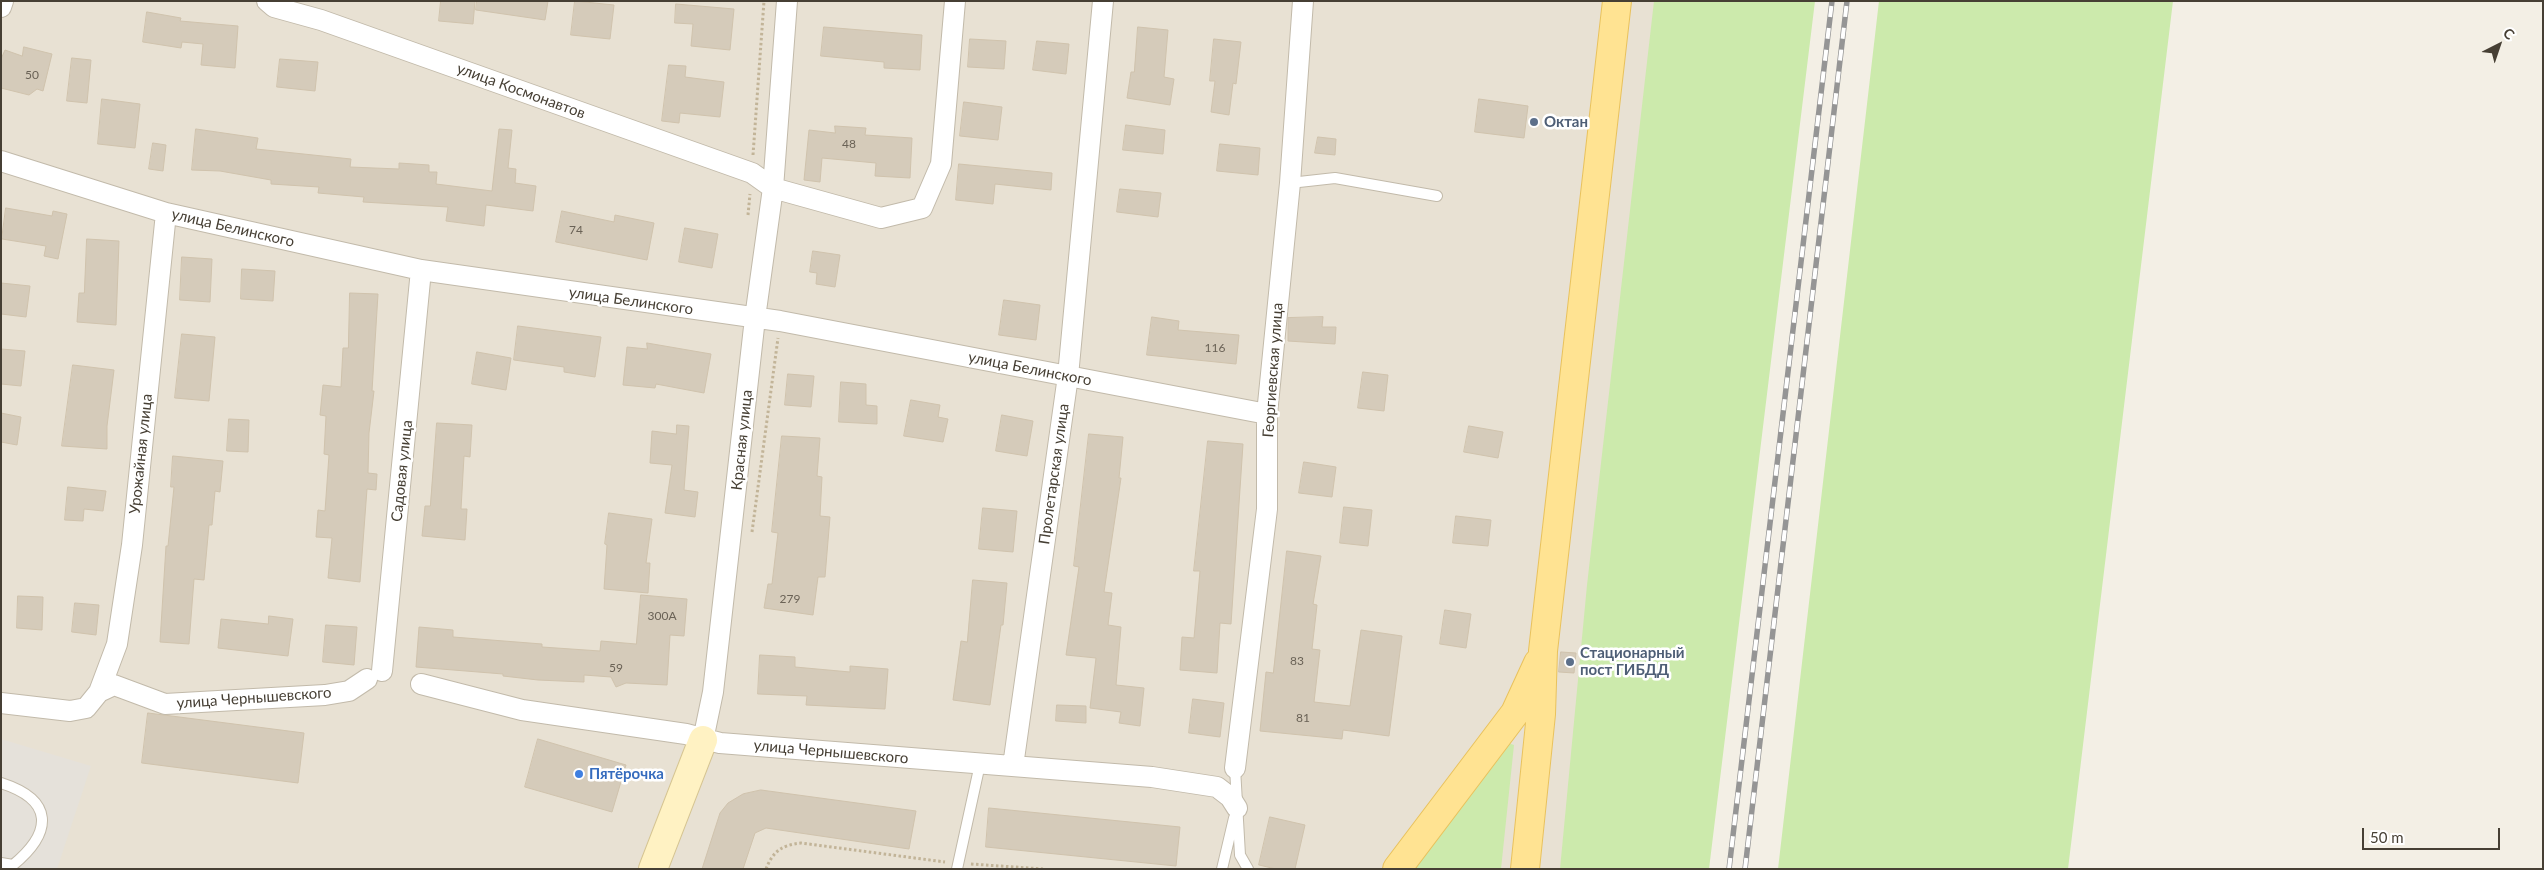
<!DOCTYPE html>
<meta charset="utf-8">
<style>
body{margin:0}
#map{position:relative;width:2544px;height:870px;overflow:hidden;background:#f3efe5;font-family:Lato,sans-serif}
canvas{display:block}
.frame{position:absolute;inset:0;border:2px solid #463f34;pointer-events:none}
.north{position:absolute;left:2474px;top:20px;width:50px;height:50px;-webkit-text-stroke:4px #fff;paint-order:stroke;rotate:41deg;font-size:14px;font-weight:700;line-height:20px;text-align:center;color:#463f34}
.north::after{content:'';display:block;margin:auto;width:18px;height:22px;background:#463f34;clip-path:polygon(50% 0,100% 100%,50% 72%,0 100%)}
.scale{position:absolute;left:2362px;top:828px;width:138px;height:22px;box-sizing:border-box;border:2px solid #463f34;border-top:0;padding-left:6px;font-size:15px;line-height:18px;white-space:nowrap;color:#463f34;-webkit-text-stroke:4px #fff;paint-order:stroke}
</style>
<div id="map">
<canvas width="2544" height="870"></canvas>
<div class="frame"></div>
<div class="north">С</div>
<div class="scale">50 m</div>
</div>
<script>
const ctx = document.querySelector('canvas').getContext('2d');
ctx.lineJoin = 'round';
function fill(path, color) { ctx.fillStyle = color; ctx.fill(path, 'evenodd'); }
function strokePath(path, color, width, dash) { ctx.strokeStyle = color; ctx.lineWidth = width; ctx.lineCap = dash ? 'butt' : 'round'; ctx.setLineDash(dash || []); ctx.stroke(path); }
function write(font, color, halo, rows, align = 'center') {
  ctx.font = font + ' Lato,sans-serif'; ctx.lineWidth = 5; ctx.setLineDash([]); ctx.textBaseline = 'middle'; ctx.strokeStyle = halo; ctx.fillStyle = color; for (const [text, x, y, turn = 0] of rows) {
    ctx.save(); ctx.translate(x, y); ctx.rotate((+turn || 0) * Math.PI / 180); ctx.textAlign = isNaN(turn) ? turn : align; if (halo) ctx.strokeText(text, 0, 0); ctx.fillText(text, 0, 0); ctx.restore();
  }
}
fill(new Path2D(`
 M1 1H1736L1641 869H1Z`), '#e8e1d3');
fill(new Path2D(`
 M1 739 91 766 57 869H1Z`), '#e5e1da');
fill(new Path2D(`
 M1654 1H1815L1709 869H1560L1587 585Z
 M1879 1H2173L2068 869H1778Z
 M1502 741 1514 745 1501 869H1408Z`), '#cceaac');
const building = new Path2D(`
 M441 1H475L473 24 439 21Z
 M477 1H548L545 20 476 10Z
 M575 1 614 5 610 39 571 35Z
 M676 4 734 9 730 50 691 46 693 24 675 23Z
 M147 12 181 18 180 21 238 26 235 68 201 65 203 44 182 42 181 48 143 42Z
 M824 27 922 35 920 70 884 68V62L821 56Z
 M1138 27 1168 30 1164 77 1174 79 1170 105 1127 98 1131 72H1134Z
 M970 39 1006 41 1004 69 968 67Z
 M1214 39 1241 42 1236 84 1233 83 1229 115 1211 112 1215 81H1210Z
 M1037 41 1069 44 1066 74 1033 70Z
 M24 47 52 54 43 91 37 89 29 95 1 88V59L5 50 22 56Z
 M72 58 91 60 87 103 67 101Z
 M280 59 318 62 315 91 277 87Z
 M669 65 686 66 685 77 724 82 720 117 680 113 679 123 662 121Z
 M102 99 140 104 135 148 98 144Z
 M1479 99 1528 106 1524 138 1475 132Z
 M964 102 1002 107 998 140 960 136Z
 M1126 125 1165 130 1163 154 1123 150Z
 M835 126 866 128 865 135 912 138 910 178 875 176 876 163 822 158 820 182 804 180 809 130 835 133Z
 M196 129 258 138 256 149 351 159 350 167 399 169V163L429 165V172H437L436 184 492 191 499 129 512 130 508 168 516 169 515 183 536 186 533 211 486 205 484 226 446 221 448 207 363 202 364 197 318 193 319 187 271 184V180L220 171 192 170Z
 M1318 137 1336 139 1335 155 1315 153Z
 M153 143 166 145 163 171 149 169Z
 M1220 144 1260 148 1258 175 1217 171Z
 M959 164 1052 173 1051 190 995 184 993 204 956 200Z
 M1120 189 1161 193 1158 217 1117 212Z
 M6 208 52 216 53 211 67 214 58 259 44 256 46 246 2 239Z
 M562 211 614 222 615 215 654 223 647 260 556 242Z
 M685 228 718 234 712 268 679 262Z
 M87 239 119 241 116 325 77 322 79 293H84Z
 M813 251 840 255 835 287 816 284 817 273 810 272Z
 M182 257 212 259 210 302 180 300Z
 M242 269 275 271 273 301 241 299Z
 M1 283 30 286 26 317 1 314Z
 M350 293 378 294 372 391H374L369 433 368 473 377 474 376 490 367 489 360 582 328 578 332 538 316 537 318 510 325 511 329 455 324 454 326 416 320 415 323 385 341 387 343 348H348Z
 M1004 300 1040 305 1036 340 999 335Z
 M1152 317 1179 321 1178 330 1239 335 1236 364 1147 355Z
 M1323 317 1322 327H1336L1335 344 1288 341V318Z
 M518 326 601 337 595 377 564 372V367L514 360Z
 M182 334 215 337 209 401 175 398Z
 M647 343 711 354 704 393 656 384 655 388 623 385 627 347 647 349Z
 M1 349 25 351 21 386 1 384Z
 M477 352 511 358 506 390 472 384Z
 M73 365 114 370 107 426V449L62 446Z
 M1363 372 1388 375 1384 411 1358 408Z
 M788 374 814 376 811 407 785 405Z
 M841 382 866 384V405L877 406V424L839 422Z
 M911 400 940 405 938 417 948 419 943 442 904 436Z
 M1 413 21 417 17 445 1 442Z
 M1002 415 1033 421 1027 456 996 451Z
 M229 419 249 420 248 452 227 451Z
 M437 423 472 425 470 457 464 456 461 509H467L465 540 422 536 425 506H430Z
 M677 425 689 426 684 490 698 492 695 517 665 513 672 465 650 463 652 431 676 434Z
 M1469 426 1503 432 1498 458 1464 452Z
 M1089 434 1123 437 1119 478H1121L1104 592 1112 593 1108 625 1121 627 1116 685 1144 688 1140 726 1119 723 1121 712 1090 708 1096 658 1066 655 1079 567 1074 566Z
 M782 436 820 438 817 476 822 477 820 516 830 517 825 577H818L813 615 764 608 768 584H772L778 533 772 532Z
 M1208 441 1243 444 1231 624 1220 623 1217 673 1180 670 1182 637 1194 638 1200 571H1194Z
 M173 456 223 461 220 492 215 491 212 525H209L204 580 194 579 189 644 160 642 166 546H168L174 487H171Z
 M1304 462 1336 467 1332 497 1299 493Z
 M68 487 106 491 103 511 84 509 83 521 65 520Z
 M1344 507 1372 510 1368 546 1340 543Z
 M983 508 1017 511 1013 552 979 549Z
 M609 513 652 519 646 563H650L648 593 604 589 607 545 605 544Z
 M1456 516 1491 520 1488 546 1453 543Z
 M1287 551 1321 556 1313 604 1317 605 1312 649 1320 650 1314 702 1350 706 1361 630 1402 636 1389 736 1343 730 1342 739 1260 731 1266 672 1273 673Z
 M973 580 1007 583 1003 625H1001L990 705 953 700 961 641 967 642Z
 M641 595 687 599 684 636 670 635 667 685 626 683 616 687 611 677 584 675V682L538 680 503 676V674L416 667 419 627 453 630V637L542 644V647L600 651 601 641 636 644Z
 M18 596 43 597 42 630 17 628Z
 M75 603 99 605 96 635 72 632Z
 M1445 610 1471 614 1466 648 1440 644Z
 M269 616 293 619 288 656 218 648 221 619 268 624Z
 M326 625 357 627 354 665 323 662Z
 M1561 652 1576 653 1574 673 1559 672Z
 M760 655 795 657V667L850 672V666L888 669 885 709 806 705 807 696 758 694Z
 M1193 699 1224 703 1220 737 1189 733Z
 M1057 705 1086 706V723L1056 721Z
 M148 713 304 733 298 783 142 763Z
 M538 739 626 765 612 812 525 787Z
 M761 790 916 811 909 849 766 828 755 833 743 869H702L720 813 728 803 743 794Z
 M989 808 1180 827 1176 866 986 847Z
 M1270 817 1305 825 1295 869H1276L1259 865Z`);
fill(building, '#d5cbba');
strokePath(building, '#d0c3ad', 1);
const lane = new Path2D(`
 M1290 183 1335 178 1437 196
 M1235 768 1240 855 1248 869
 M1 783C54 800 53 832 13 865L1 863
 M957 869 980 764
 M1222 869 1234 818`);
const street = new Path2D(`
 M267 1 274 7 321 20 752 173 773 188 881 218 922 208 941 164 955 1
 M1 7 3 1
 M1 161 166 213 421 270 780 321 1267 414
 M382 671 421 270
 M421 684 522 710 686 734 720 743 1152 777 1217 787 1230 797 1237 808
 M99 692 117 644 132 545 166 213
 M1 703 70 711 86 708 99 692 114 685 165 704 325 695 349 691 367 679
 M703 740 713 692 755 318 773 188 787 1
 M1013 766 1068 376 1103 1
 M1235 768 1267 509V414L1290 183 1303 1`);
const secondary = new Path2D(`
 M653 869 703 740`);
const primary = new Path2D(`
 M1397 869 1515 713 1538 663
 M1525 869 1541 714 1543 651 1617 1`);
strokePath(lane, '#c2baaa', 12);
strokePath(street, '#c2baaa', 22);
strokePath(secondary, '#d6c592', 30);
strokePath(primary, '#e9c25d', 30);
strokePath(new Path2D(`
 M753 155 764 1
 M748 215 750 194
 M752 532 778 338
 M971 864 1043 869
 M766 869C773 851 782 845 801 843L945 862`), '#c2b498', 3, [2.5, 2.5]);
strokePath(lane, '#fff', 10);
strokePath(street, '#fff', 20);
strokePath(secondary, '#fff2c3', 28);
strokePath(primary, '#ffe392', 28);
const rail = new Path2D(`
 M1729 869 1832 1
 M1745 869 1847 1`);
strokePath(rail, '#959595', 5.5);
strokePath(rail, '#fff', 4, [11]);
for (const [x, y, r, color] of [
 [1534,122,5,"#5c6f8a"],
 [1570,662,5,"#5c6f8a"],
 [579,774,5,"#3f7fe0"]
]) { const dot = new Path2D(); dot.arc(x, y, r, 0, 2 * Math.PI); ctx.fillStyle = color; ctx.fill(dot); strokePath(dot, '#fff', 2); }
write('12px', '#6a6256', null, [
 ["50",32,75],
 ["48",849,144],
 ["74",576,230],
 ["116",1215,348],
 ["279",790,599],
 ["300А",662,616],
 ["83",1297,661],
 ["59",616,668],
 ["81",1303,718]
]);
write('15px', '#463f34', '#fff', [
 ["улица Космонавтов",521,91,20],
 ["улица Белинского",233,228,13],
 ["улица Белинского",631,301,8],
 ["улица Белинского",1030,369,11],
 ["Георгиевская улица",1273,370,-86],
 ["Красная улица",742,440,-84],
 ["Урожайная улица",141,454,-84],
 ["Садовая улица",402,471,-84],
 ["Пролетарская улица",1054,474,-82],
 ["улица Чернышевского",254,698,-4],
 ["улица Чернышевского",831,752,5]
]);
write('bold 15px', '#4e5e75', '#fff', [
 ["Октан",1544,122],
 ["Стационарный",1580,653],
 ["пост ГИБДД",1580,670]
], 'left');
write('bold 15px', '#366cbe', '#fff', [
 ["Пятёрочка",589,774]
], 'left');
</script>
